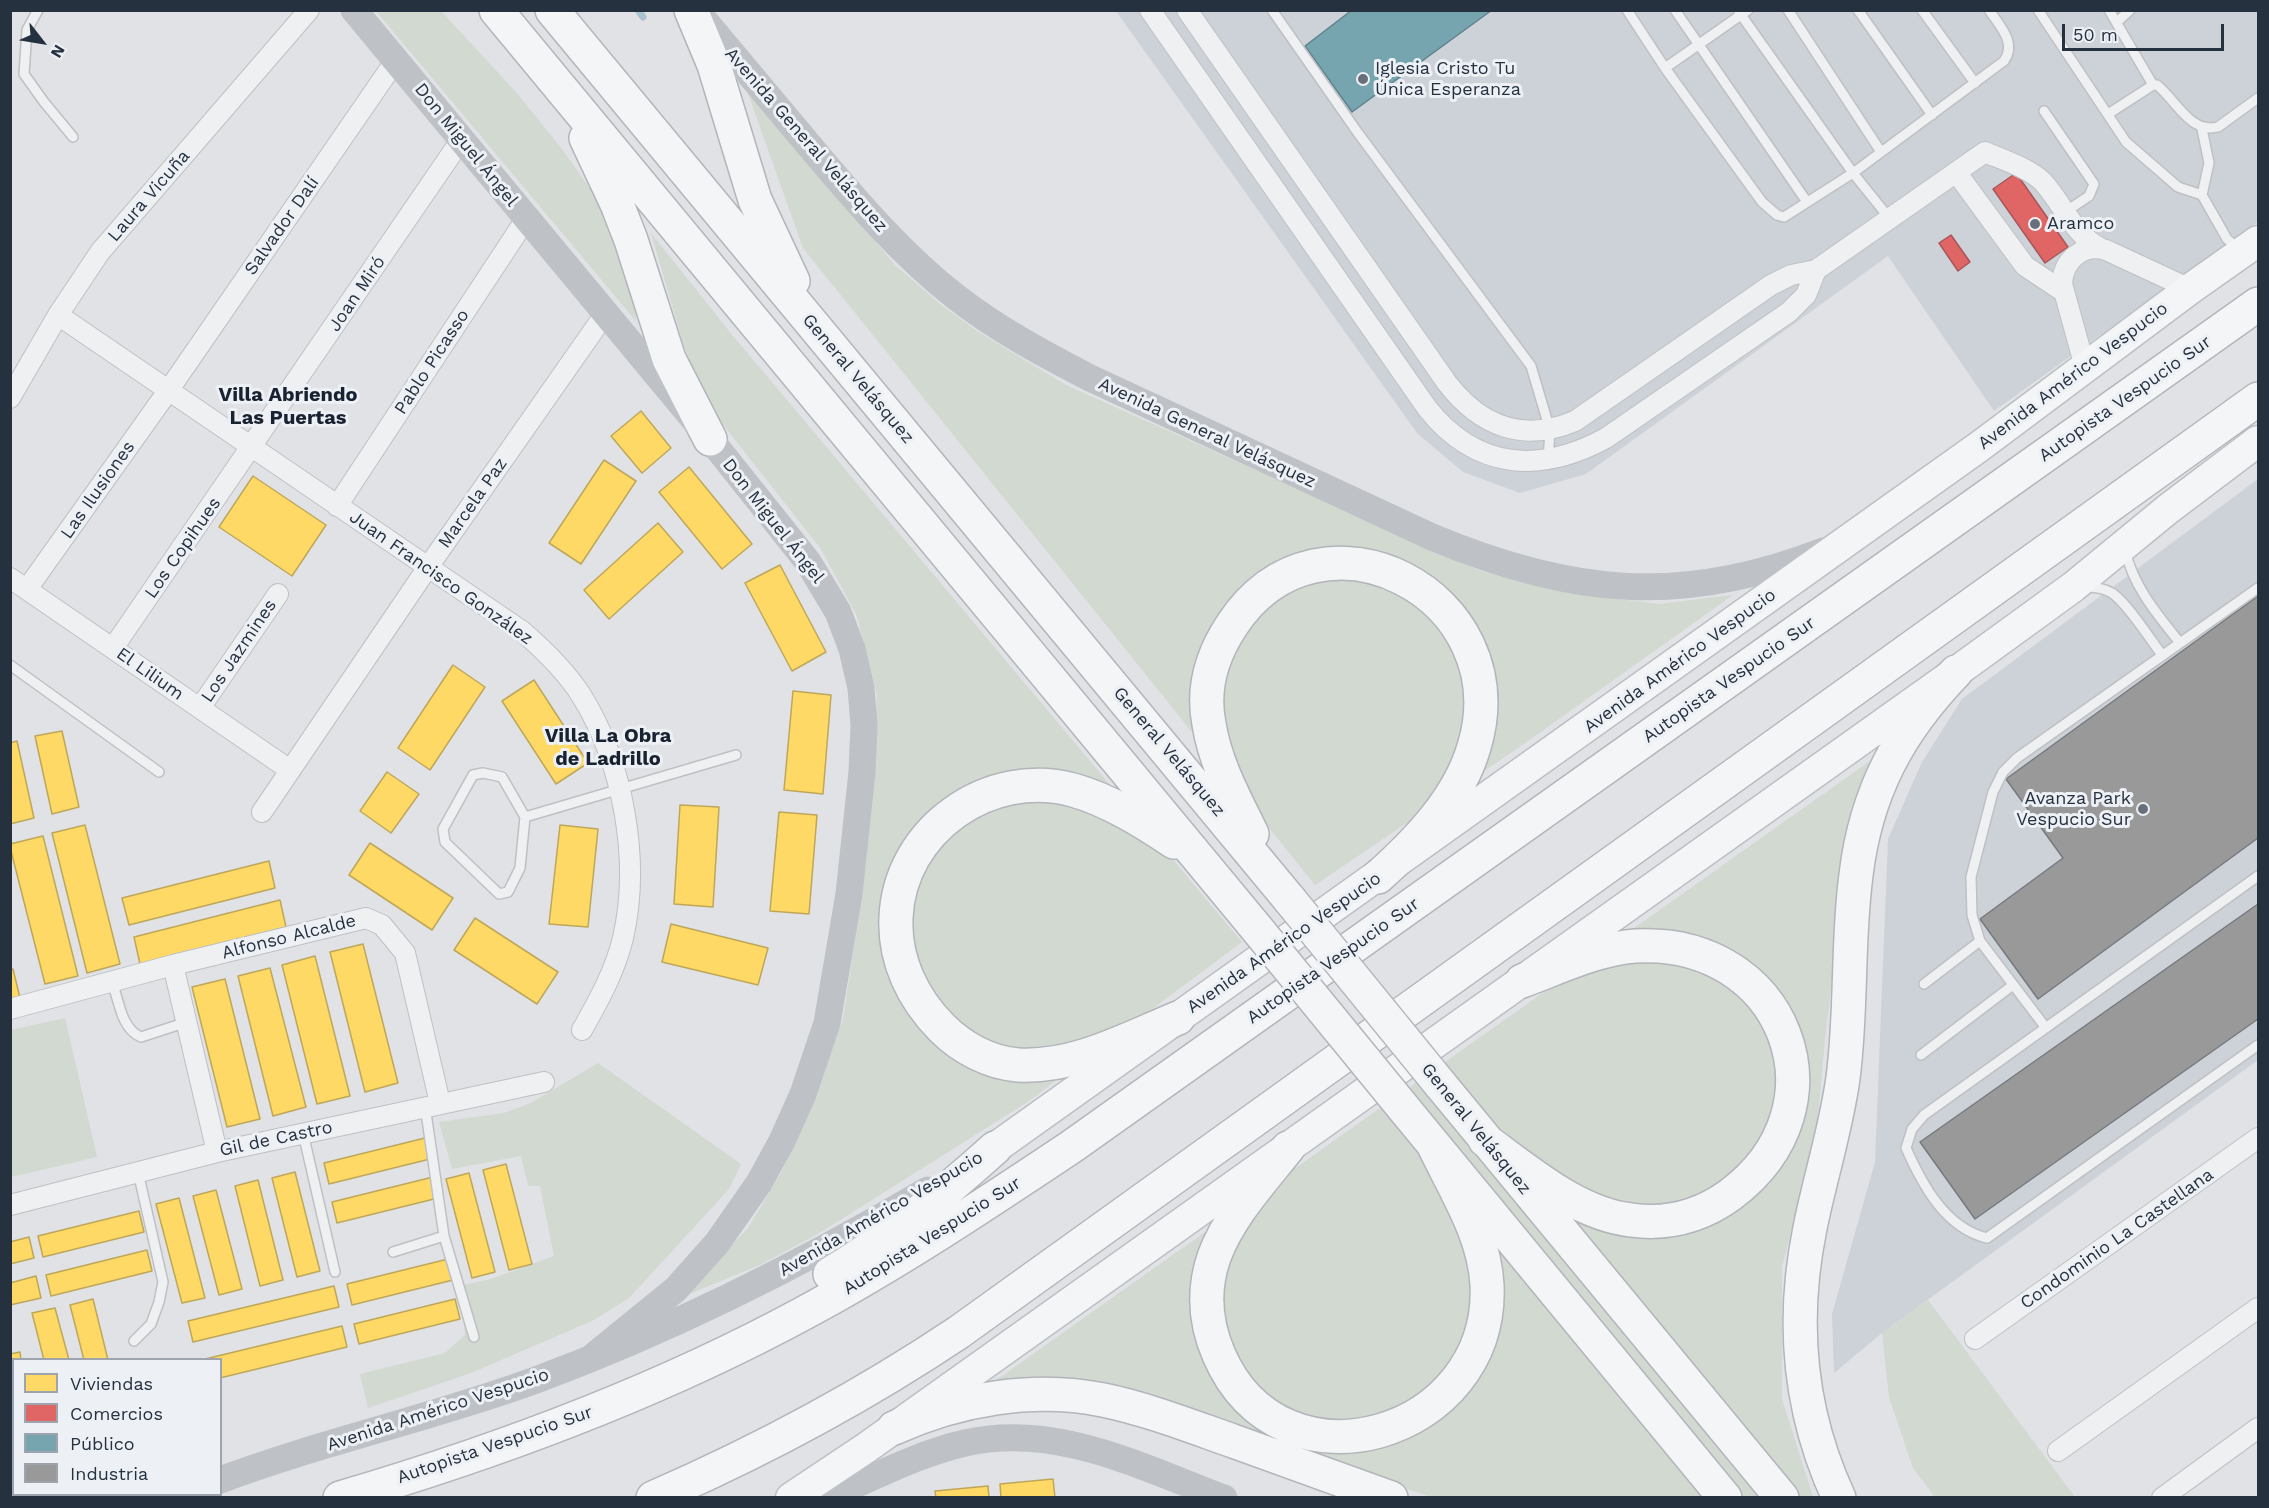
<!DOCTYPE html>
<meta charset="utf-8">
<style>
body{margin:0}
#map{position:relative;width:2269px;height:1508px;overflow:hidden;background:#e0e2e5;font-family:"Work Sans",sans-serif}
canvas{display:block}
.frame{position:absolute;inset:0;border:12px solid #26313f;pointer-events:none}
.legend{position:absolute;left:12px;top:1358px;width:210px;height:138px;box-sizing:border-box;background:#edf1f6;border:2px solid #9da4ad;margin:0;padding:8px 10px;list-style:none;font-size:18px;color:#26313f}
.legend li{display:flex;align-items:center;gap:12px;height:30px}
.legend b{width:30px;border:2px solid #9da4ad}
.north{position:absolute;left:12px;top:12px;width:60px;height:60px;-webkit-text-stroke:4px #edf1f6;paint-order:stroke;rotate:121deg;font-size:16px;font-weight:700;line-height:24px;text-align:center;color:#26313f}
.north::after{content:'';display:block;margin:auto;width:21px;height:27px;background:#26313f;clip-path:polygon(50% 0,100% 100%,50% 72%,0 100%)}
.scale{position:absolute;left:2062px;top:24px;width:162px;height:27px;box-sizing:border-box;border:3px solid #26313f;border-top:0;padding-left:8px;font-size:18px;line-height:21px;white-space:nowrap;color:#26313f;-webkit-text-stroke:4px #edf1f6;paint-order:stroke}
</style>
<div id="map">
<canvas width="2269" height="1508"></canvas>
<div class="frame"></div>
<ul class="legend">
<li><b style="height:16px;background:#ffd966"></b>Viviendas</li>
<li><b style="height:16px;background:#e06666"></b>Comercios</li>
<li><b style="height:16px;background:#76a5af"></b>Público</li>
<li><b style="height:16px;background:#999"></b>Industria</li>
</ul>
<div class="north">N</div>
<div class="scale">50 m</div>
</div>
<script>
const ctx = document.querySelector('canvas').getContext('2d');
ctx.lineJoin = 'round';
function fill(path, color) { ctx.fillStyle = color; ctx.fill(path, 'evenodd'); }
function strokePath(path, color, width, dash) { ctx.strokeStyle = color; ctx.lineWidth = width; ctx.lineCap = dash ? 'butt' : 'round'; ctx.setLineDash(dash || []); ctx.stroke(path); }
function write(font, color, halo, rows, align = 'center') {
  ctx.font = font + ' "Work Sans",sans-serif'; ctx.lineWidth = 6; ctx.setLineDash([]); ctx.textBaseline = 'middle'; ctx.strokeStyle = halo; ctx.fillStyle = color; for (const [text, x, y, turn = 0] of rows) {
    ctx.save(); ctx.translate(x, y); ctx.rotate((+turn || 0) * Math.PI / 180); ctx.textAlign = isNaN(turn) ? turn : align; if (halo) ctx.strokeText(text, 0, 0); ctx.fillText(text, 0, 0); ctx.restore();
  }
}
fill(new Path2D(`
 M1116 11H2258V222L1994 411 1888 256 1586 474 1520 493 1463 472 1417 433Z
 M2258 479V1060L1882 1333 1834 1373 1832 1314 1875 1162 1888 839 1922 762 1962 699Z`), '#cdd2d9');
fill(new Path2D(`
 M376 11H441L515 91 562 149 593 193 633 284 636 321Z
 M744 82 894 264 940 304 977 331 1066 385 1481 571 1578 594 1659 604 1733 595 1521 746 1315 885 803 248Z
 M651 233 729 331 1242 942 1026 1103 821 1232 762 1264 682 1297 748 1228 781 1173 811 1108 843 1019 866 864 877 696 857 616 821 549 721 422 695 374 683 343Z
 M1877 756 1845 870 1825 1039 1816 1141 1782 1266V1399L1813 1497H1431L1232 1430 985 1388Z
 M65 1018 97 1157 11 1177V1030Z
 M598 1063 741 1164 729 1189 630 1297 594 1320 471 1373 368 1408 360 1374 445 1353 465 1335 460 1286 491 1279 554 1256 540 1186H528L521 1156 452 1169 439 1122 504 1113 531 1103Z
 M1928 1300 2075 1497H1935L1913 1468 1889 1397 1882 1333Z`), '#d1d9d0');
const homes = new Path2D(`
 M641 411 671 448 642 473 611 436Z
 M604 460 636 481 581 564 549 543Z
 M689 467 752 544 722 569 659 492Z
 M253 476 326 525 292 576 219 527Z
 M658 523 683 552 609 619 584 590Z
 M780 565 826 652 792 671 745 583Z
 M453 665 485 687 430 770 398 748Z
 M534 680 588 763 556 784 502 701Z
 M793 691 831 695 823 794 784 790Z
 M62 731 79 807 52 814 35 736Z
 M17 741 34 818 10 824V743Z
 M387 772 419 794 391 833 360 811Z
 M680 805 719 807 713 907 674 904Z
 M779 812 817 815 809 914 770 911Z
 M85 825 120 964 87 973 52 833Z
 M560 825 598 829 588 927 549 924Z
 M43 836 78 976 45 984 10 847V844Z
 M370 843 453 898 432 930 349 875Z
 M269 861 275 888 129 925 122 898Z
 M280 900 286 927 140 964 134 937Z
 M475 918 558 972 537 1004 454 950Z
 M671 924 768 948 758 985 662 962Z
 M363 944 398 1083 365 1092 330 952Z
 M315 956 350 1096 317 1104 282 965Z
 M270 968 306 1107 273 1116 238 976Z
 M13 969 20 998 10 1001V970Z
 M225 979 260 1119 227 1127 192 987Z
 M425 1138 430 1159 329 1184 324 1163Z
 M506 1164 532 1264 509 1270 483 1170Z
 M295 1172 320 1271 297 1277 272 1178Z
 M469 1173 495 1272 472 1278 446 1179Z
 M433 1177 438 1198 337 1223 332 1202Z
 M258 1180 283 1280 260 1286 235 1186Z
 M216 1190 242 1289 219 1295 193 1196Z
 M179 1198 205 1298 182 1303 156 1204Z
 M139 1211 144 1232 43 1257 38 1236Z
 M29 1237 34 1258 10 1264V1242Z
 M147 1250 152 1271 51 1296 46 1275Z
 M448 1259 453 1280 352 1305 347 1284Z
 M36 1276 41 1298 10 1305V1283Z
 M334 1286 339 1307 193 1342 188 1321Z
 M93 1299 108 1360H84L70 1305Z
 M455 1299 460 1319 359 1344 354 1324Z
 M55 1308 69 1360H44L32 1313Z
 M342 1326 347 1347 220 1378V1360H201Z
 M20 1352 21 1360H14V1431L10 1418V1354Z
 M1053 1479 1055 1498H1001L1000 1484Z
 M988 1486 989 1498H936L935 1491Z`);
fill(homes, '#ffd966');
strokePath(homes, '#bea75a', 1.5);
const shops = new Path2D(`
 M2016 173 2068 247 2045 263 1993 189Z
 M1951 235 1970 262 1958 271 1939 243Z`);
fill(shops, '#e06666');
strokePath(shops, '#a8565a', 1.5);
const public = new Path2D(`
 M1352 10H1492L1352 112 1305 46Z`);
fill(public, '#76a5af');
strokePath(public, '#5e828d', 1.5);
const industry = new Path2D(`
 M2258 596V838L2038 999 1980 919 2063 858 2006 779Z
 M2258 904V1019L1975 1219 1920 1142Z`);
fill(industry, '#999');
strokePath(industry, '#767a7e', 1.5);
strokePath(new Path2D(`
 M638 10 643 17`), '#acc2d2', 7);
const lane = new Path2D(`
 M38 10 27 30 24 74 44 102 73 137
 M1272 10 1358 133 1531 366 1550 430 1548 461
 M1627 10 1665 68
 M1675 10 1807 202
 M1748 10 1665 68 1762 202 1777 215 1784 217 1853 173 2004 61C2017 43 2000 26 1989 10
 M1788 10 1881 152
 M1858 10 1932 115
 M1922 10 1975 83
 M2038 10 2126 142 2178 187 2202 195
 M2109 10 2153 85
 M1739 12 1853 173 1890 219
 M2117 22 2130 10
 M2044 111 2094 184 2089 196 2065 212
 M2108 114 2153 85H2157C2176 100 2190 134 2218 127L2258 98
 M2202 129 2209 163 2202 195 2227 239 2238 248
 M2125 550C2134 588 2157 614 2180 643
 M2084 587C2093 587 2104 588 2112 593 2128 604 2150 639 2162 655
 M10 665 159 772
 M483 773 502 777 525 817 520 868 508 892 499 894 445 842 443 829 473 775Z
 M525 817 736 755
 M2258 876 1924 1115 1912 1129 1906 1148C1922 1184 1945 1228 1987 1238L2258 1045
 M112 982C119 1000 121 1029 141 1037L187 1022
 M1924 984 1980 941
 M2046 1028 1980 941 1972 915 1971 877 1993 792 2003 772 2017 758 2258 588
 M1921 1055 2013 985
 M303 1133 335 1272
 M444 1236 474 1337
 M393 1252 444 1236 425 1106
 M134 1341 151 1324 159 1302 163 1282 138 1172`);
const street = new Path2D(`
 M1150 10 1427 408C1476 470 1540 474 1606 438L1789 312 1806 295 1816 270
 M1187 10 1447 383C1480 426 1523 443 1575 421L1771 285 1791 275 1816 270 1985 152C2003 160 2029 168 2043 182 2063 204 2073 234 2100 248
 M1956 172 2025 266 2064 292
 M58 315 522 631C544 650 565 670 581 695 623 762 641 860 623 938 615 971 599 1000 582 1030
 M2085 367 2062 284C2063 260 2083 243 2106 250L2190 289
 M10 398 58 315 100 252 309 10
 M337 506 526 219
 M10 578 290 770
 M27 589 168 391 396 60
 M113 648 461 140
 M200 708 278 594
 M262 812 428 567 605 314
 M173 965 217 1152
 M10 1009 173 965 366 918 382 925 405 953 440 1103
 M10 1205 217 1152 544 1082
 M1975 1339 2258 1138
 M2058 1451 2258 1308
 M2162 1498 2258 1428`);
const primary = new Path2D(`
 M995 1148 1980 446 2190 289 2258 241
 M791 1498 866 1448 1956 672 2073 587 2168 509 2258 441`);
const highway = new Path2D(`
 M496 10 1253 924
 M552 10 1290 900
 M691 10 714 65 755 200 793 281
 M586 138 617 204 631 240 669 359 710 439
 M1252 834C1235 799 1215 763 1209 724 1202 689 1212 655 1232 625 1320 491 1520 595 1474 747 1459 799 1417 842 1378 877
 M1174 842C1144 822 1109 800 1073 790 990 767 899 830 896 918 894 960 913 999 942 1028 962 1048 990 1063 1018 1065 1075 1068 1127 1039 1178 1018
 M1440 1084 1782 1498
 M1406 1111 1725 1498
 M1485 1140C1528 1171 1577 1214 1631 1220 1667 1225 1701 1216 1730 1195 1851 1105 1784 937 1635 946 1596 949 1558 968 1522 981
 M1288 1148C1261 1182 1229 1216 1214 1257 1203 1289 1205 1323 1219 1355 1282 1500 1494 1436 1487 1285 1485 1236 1455 1190 1434 1146
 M830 1274C890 1238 943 1195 995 1148
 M894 1428C958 1399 1033 1386 1103 1400 1147 1409 1190 1426 1233 1441 1285 1460 1338 1479 1391 1498
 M340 1498C500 1451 658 1392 804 1313 897 1263 984 1205 1071 1147L2258 304
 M653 1498C761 1451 862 1397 959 1332L2258 399
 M1839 1498C1799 1412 1791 1321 1810 1228 1820 1178 1836 1129 1843 1078 1852 1010 1847 942 1856 875 1866 792 1899 731 1956 672`);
strokePath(lane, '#bec0c3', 12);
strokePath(street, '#bec0c3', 22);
strokePath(primary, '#bcbfc3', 33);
strokePath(highway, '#b2b5ba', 36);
strokePath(lane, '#eff0f2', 9);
strokePath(street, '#eff0f2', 20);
strokePath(new Path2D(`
 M354 10 710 439 808 562 838 612 852 649 861 688 864 725 862 772 849 894 827 1023 803 1094 782 1141 759 1183 717 1243 676 1289 590 1359
 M699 14C737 60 775 105 813 150 857 202 902 255 956 297 997 329 1042 353 1088 377L1432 537C1571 595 1681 606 1823 551
 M220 1480C324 1441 432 1418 536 1380 673 1329 802 1264 928 1190
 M175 1498 183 1494
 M824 1498C870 1480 916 1454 965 1443 1055 1422 1141 1467 1224 1498`), '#bec1c5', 27);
strokePath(primary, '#f4f5f6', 30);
strokePath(highway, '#f4f5f6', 33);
const highwayBridge = new Path2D(`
 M1290 900 1440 1084
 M1253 924 1406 1111`);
strokePath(highwayBridge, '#b2b5ba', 36, []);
strokePath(highwayBridge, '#f4f5f6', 33);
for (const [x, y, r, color] of [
 [1363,79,6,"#676f79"],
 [2035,224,6,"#676f79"],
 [2143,809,6,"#676f79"]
]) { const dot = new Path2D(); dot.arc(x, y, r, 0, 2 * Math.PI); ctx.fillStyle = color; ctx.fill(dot); strokePath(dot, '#edf1f6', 2); }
write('18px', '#26313f', '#edf1f6', [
 ["Iglesia Cristo Tu",1375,69],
 ["Única Esperanza",1375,90],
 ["Aramco",2047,224],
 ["Avanza Park",2131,799,"right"],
 ["Vespucio Sur",2131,820,"right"]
], 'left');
write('18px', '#26313f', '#edf1f6', [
 ["Avenida General Velásquez",806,140,49],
 ["Don Miguel Ángel",466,145,51],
 ["Laura Vicuña",149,196,-49],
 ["Salvador Dalí",282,226,-55],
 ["Joan Miró",357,294,-56],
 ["Pablo Picasso",432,362,-57],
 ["Avenida Américo Vespucio",2073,376,-37],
 ["General Velásquez",858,379,50],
 ["Autopista Vespucio Sur",2125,399,-35],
 ["Avenida General Velásquez",1207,433,25],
 ["Las Ilusiones",98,490,-55],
 ["Marcela Paz",473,503,-55],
 ["Don Miguel Ángel",773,521,52],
 ["Los Copihues",183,548,-55],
 ["Juan Francisco González",441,578,35],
 ["Los Jazmines",239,651,-56],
 ["Avenida Américo Vespucio",1680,661,-36],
 ["El Lilium",150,674,35],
 ["Autopista Vespucio Sur",1729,680,-35],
 ["General Velásquez",1169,752,50],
 ["Alfonso Alcalde",289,937,-14],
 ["Avenida Américo Vespucio",1284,943,-35],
 ["Autopista Vespucio Sur",1333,961,-35],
 ["General Velásquez",1476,1129,51],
 ["Gil de Castro",276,1139,-12],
 ["Avenida Américo Vespucio",881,1214,-30],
 ["Autopista Vespucio Sur",932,1236,-32],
 ["Condominio La Castellana",2117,1239,-35],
 ["Avenida Américo Vespucio",438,1410,-18],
 ["Autopista Vespucio Sur",495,1445,-19]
]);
write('bold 20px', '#192230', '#edf1f6', [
 ["Villa Abriendo",288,395],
 ["Las Puertas",288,418],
 ["Villa La Obra",608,736],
 ["de Ladrillo",608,759]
]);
</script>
